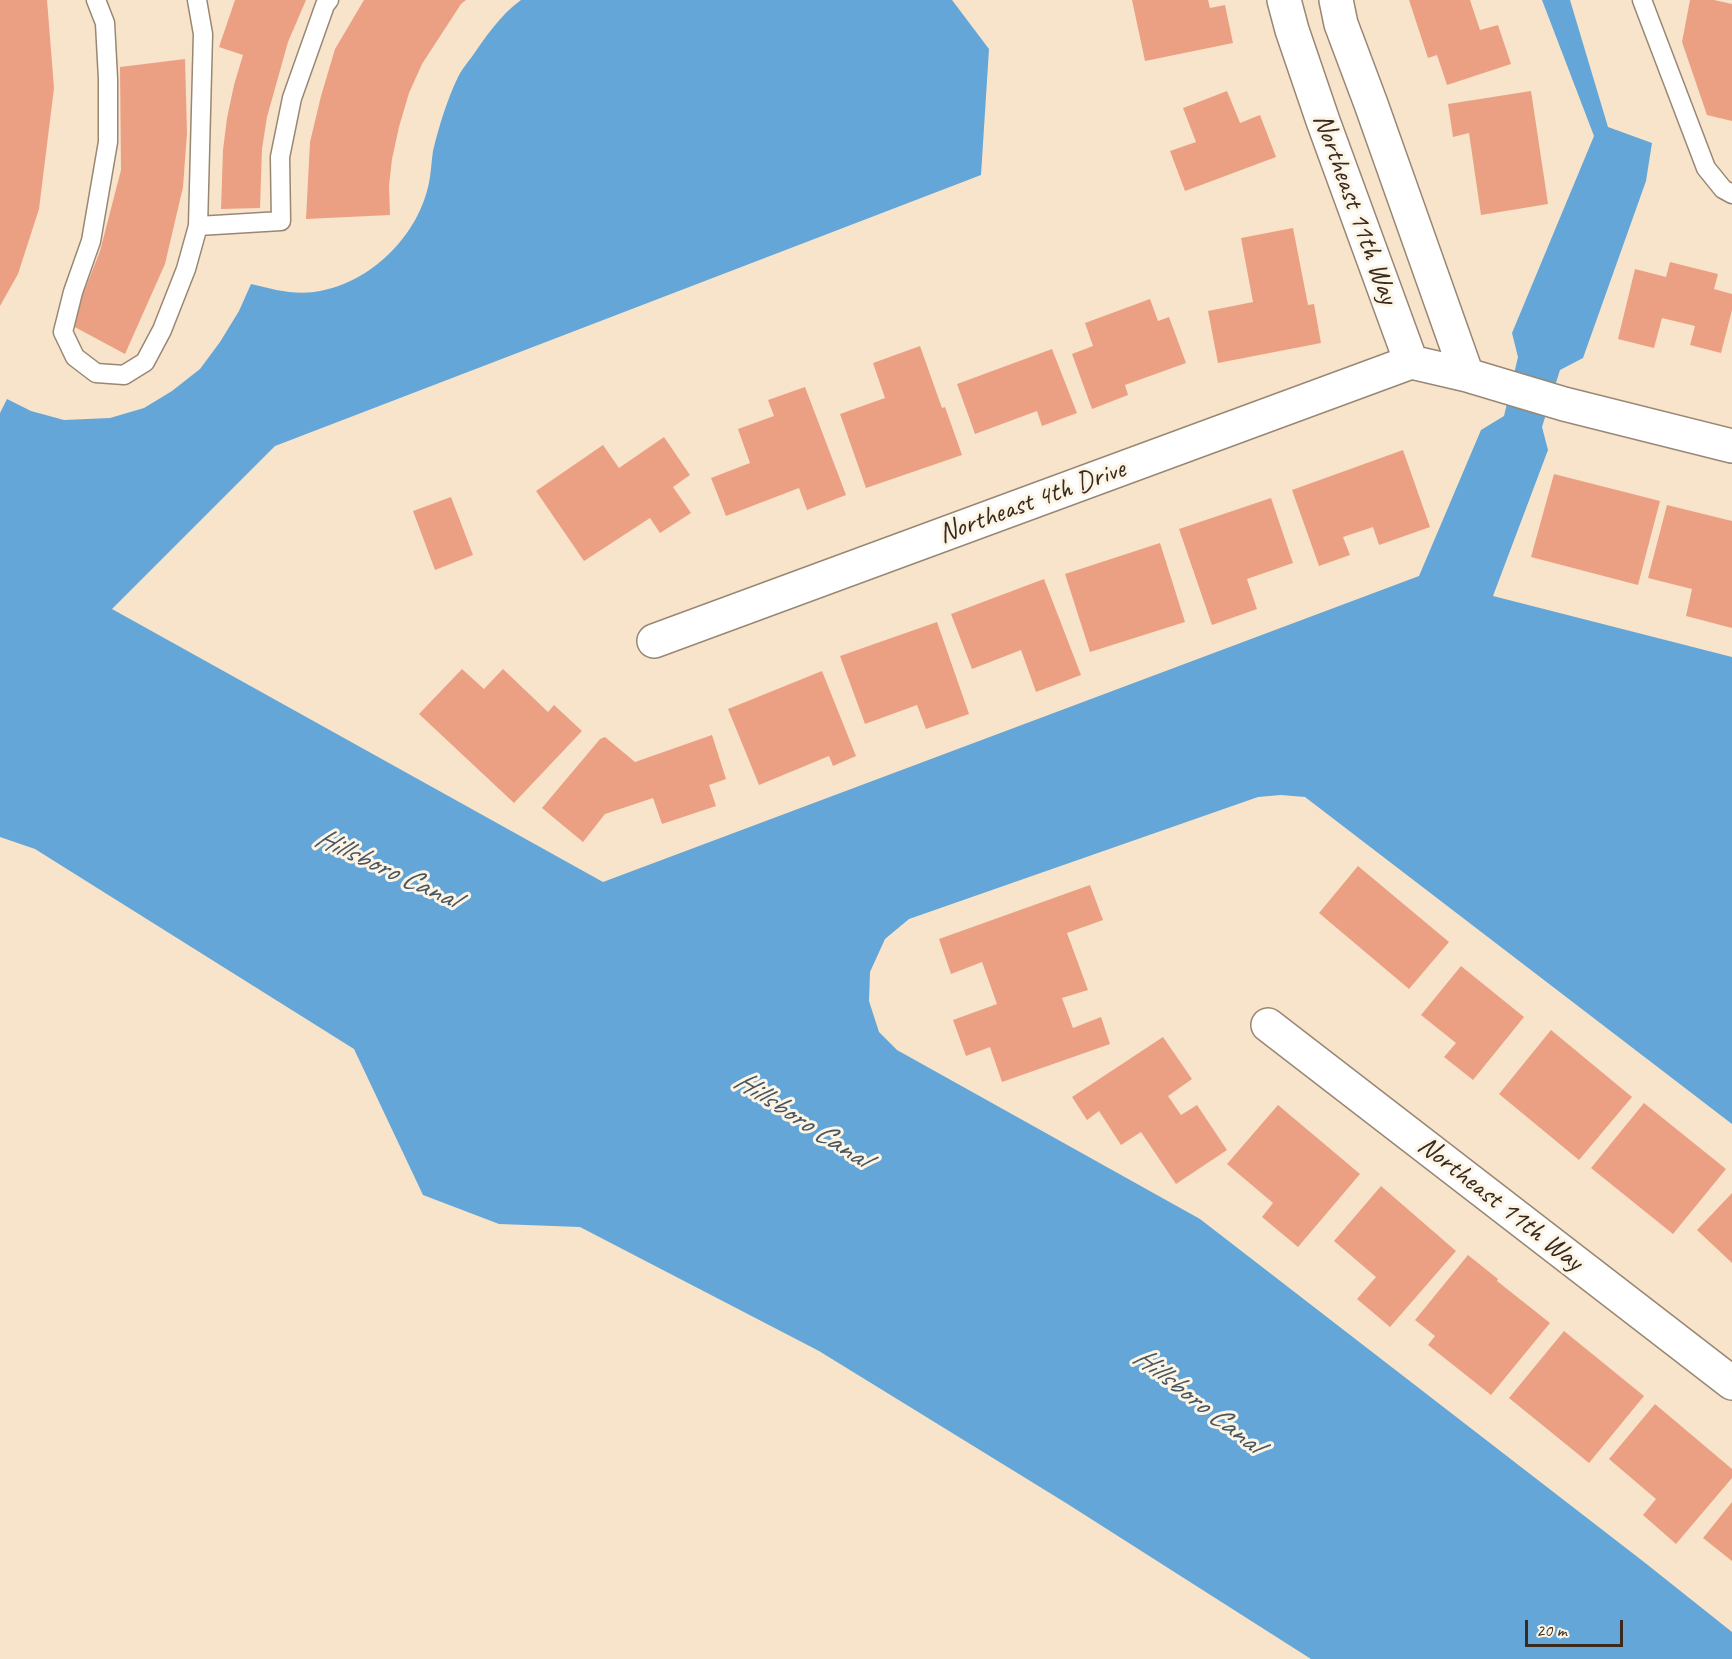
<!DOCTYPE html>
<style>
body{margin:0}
#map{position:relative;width:1732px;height:1659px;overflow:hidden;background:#f7e4cb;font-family:Caveat,sans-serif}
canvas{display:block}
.scale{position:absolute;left:1525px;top:1620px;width:98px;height:27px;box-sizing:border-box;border:3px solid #3b2a1e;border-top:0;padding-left:8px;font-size:18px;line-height:21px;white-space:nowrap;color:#3b2a1e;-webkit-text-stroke:4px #fcf5e5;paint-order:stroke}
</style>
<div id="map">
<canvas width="1732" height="1659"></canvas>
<div class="scale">20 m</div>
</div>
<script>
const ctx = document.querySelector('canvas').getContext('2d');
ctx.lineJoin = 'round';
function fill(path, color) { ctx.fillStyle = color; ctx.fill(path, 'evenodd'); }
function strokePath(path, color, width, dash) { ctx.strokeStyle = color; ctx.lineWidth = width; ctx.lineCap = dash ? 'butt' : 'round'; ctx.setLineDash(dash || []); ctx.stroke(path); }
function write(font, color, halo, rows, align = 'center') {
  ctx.font = font + ' Caveat,sans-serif'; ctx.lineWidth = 6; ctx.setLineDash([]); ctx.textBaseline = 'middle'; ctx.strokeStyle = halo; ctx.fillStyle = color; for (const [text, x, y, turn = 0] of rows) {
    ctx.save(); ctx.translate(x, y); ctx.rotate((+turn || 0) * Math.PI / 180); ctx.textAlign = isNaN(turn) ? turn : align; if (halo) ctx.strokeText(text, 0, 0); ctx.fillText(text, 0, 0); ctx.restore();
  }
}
fill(new Path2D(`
 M521 0H952L989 49 981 175 275 446 112 609 603 882 1419 576 1481 430 1504 416 1518 357 1512 333 1594 136 1542 0H1570L1608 127 1652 143 1646 181 1583 358 1560 370 1542 427 1548 450 1493 596 1732 657V1124L1305 797 1281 795 1258 797 909 919 885 939 870 972 869 1001 879 1032 897 1050 1200 1219 1644 1562 1732 1632V1659H1311L1066 1503 819 1351 580 1227 499 1224 423 1195 354 1049 35 849 0 837V413L7 399 31 411 64 420 110 418 144 408 172 391 200 369 220 342 239 311 251 284C272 289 292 295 314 292 366 285 413 242 427 191 431 178 431 164 433 151 439 126 447 100 458 77 461 71 466 64 471 58 485 38 500 15 521 0Z`), '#64a6d8');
fill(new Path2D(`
 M0 0H47L54 88 39 209 18 274 0 306Z
 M235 0H306L288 42 267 117 262 149 260 208 221 209 223 150 227 118 234 85 243 55 219 47Z
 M364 0H466L461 4 422 64 409 93 399 127 392 159 389 186 390 215 306 219 310 142 321 96 335 49Z
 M1132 0H1208L1210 8 1225 5 1233 43 1145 61Z
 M1409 0H1470L1480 30 1498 25 1511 64 1447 85 1437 55 1428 58Z
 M1690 0H1714L1732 4V121L1707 115 1682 42Z
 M185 59 187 133 183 187 165 264 125 354 71 325 100 251 121 170 120 67Z
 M1227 91 1240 123 1260 115 1276 157 1185 191 1170 151 1196 142 1183 108Z
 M1531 91 1548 204 1481 215 1469 133 1453 137 1448 104Z
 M1293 228 1308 305 1314 304 1321 343 1218 363 1208 311 1253 302 1241 238Z
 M1670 262 1718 274 1714 289 1732 294V310L1721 353 1690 345 1695 326 1662 318 1654 348 1618 339 1635 269 1666 277Z
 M1150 299 1158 321 1169 317 1186 363 1125 385 1128 395 1092 409 1072 354 1093 346 1085 323Z
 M920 346 942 408 945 407 962 455 866 488 840 414 885 398 873 363Z
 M1052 349 1077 413 1042 426 1037 411 975 434 957 384Z
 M805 387 846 495 807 510 799 488 726 516 711 478 750 463 738 429 774 416 768 400Z
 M664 437 690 475 673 487 691 513 660 533 650 518 584 561 536 491 603 445 619 468Z
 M1403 450 1430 527 1379 545 1373 527 1343 537 1350 555 1319 566 1292 490Z
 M1554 474 1660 501 1638 585 1531 557Z
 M451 497 473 555 435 570 413 511Z
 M1271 498 1293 563 1247 579 1257 609 1212 625 1179 529Z
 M1667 505 1732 521V628L1686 616 1692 589 1648 578Z
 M1160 543 1185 622 1090 652 1065 574Z
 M1044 579 1081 675 1036 692 1021 650 972 669 951 614Z
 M937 622 969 714 926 729 917 705 865 724 840 656Z
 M462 669 484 689 503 669 548 712 554 705 582 731 514 803 419 714Z
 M822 671 856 756 833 766 829 756 759 785 728 709Z
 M712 735 726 779 709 785 716 806 662 824 653 798 605 814 583 842 542 808 600 739 605 737 635 762Z
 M1358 866 1449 942 1409 989 1319 913Z
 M1090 885 1103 920 1067 933 1088 990 1062 998 1073 1028 1101 1017 1110 1044 1002 1082 990 1047 966 1056 953 1020 997 1004 982 962 951 974 939 939Z
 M1461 966 1524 1017 1473 1080 1444 1057 1456 1043 1421 1015Z
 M1551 1030 1632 1097 1579 1160 1499 1094Z
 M1163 1037 1192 1079 1168 1096 1181 1115 1197 1105 1227 1150 1176 1184 1141 1132 1121 1145 1099 1111 1087 1120 1072 1097Z
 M1644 1103 1726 1169 1673 1234 1591 1168Z
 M1278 1105 1360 1174 1298 1247 1262 1217 1273 1203 1227 1164Z
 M1381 1186 1456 1251 1390 1327 1357 1299 1376 1277 1334 1241Z
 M1732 1193V1263L1697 1230Z
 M1468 1255 1498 1279 1497 1281 1550 1323 1491 1395 1428 1345 1435 1336 1415 1320Z
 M1564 1331 1644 1396 1589 1463 1509 1398Z
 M1655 1404 1732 1469V1478L1676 1544 1643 1515 1656 1499 1609 1459Z
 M1732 1502V1561L1703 1538Z`), '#eca083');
const service = new Path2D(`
 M96 0 105 23 108 79V142L91 241 73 292 63 332 75 357 96 373 124 375 145 362 162 330 186 269 198 226 203 34 197 0
 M1642 0 1706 168 1723 189 1732 194
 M198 226 281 221 280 157 292 98 325 5 329 0`);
const minor = new Path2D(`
 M1284 0 1292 30 1323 121 1411 362
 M1336 0 1341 24 1371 104 1467 375
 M1411 362 1467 375 1564 404 1732 446
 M654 641 1411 362
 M1268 1025 1732 1383`);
strokePath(service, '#998774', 21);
strokePath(minor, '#998774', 36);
strokePath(service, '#fff', 18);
strokePath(minor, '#fff', 33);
write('28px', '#3b2a1e', '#fcf5e5', [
 ["Northeast 11th Way",1355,209,70],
 ["Northeast 4th Drive",1032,502,-20],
 ["Northeast 11th Way",1500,1204,38]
]);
write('italic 30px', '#49555f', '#fcf5e5', [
 ["Hillsboro Canal",386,869,25],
 ["Hillsboro Canal",801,1120,33],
 ["Hillsboro Canal",1197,1401,38]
]);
</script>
